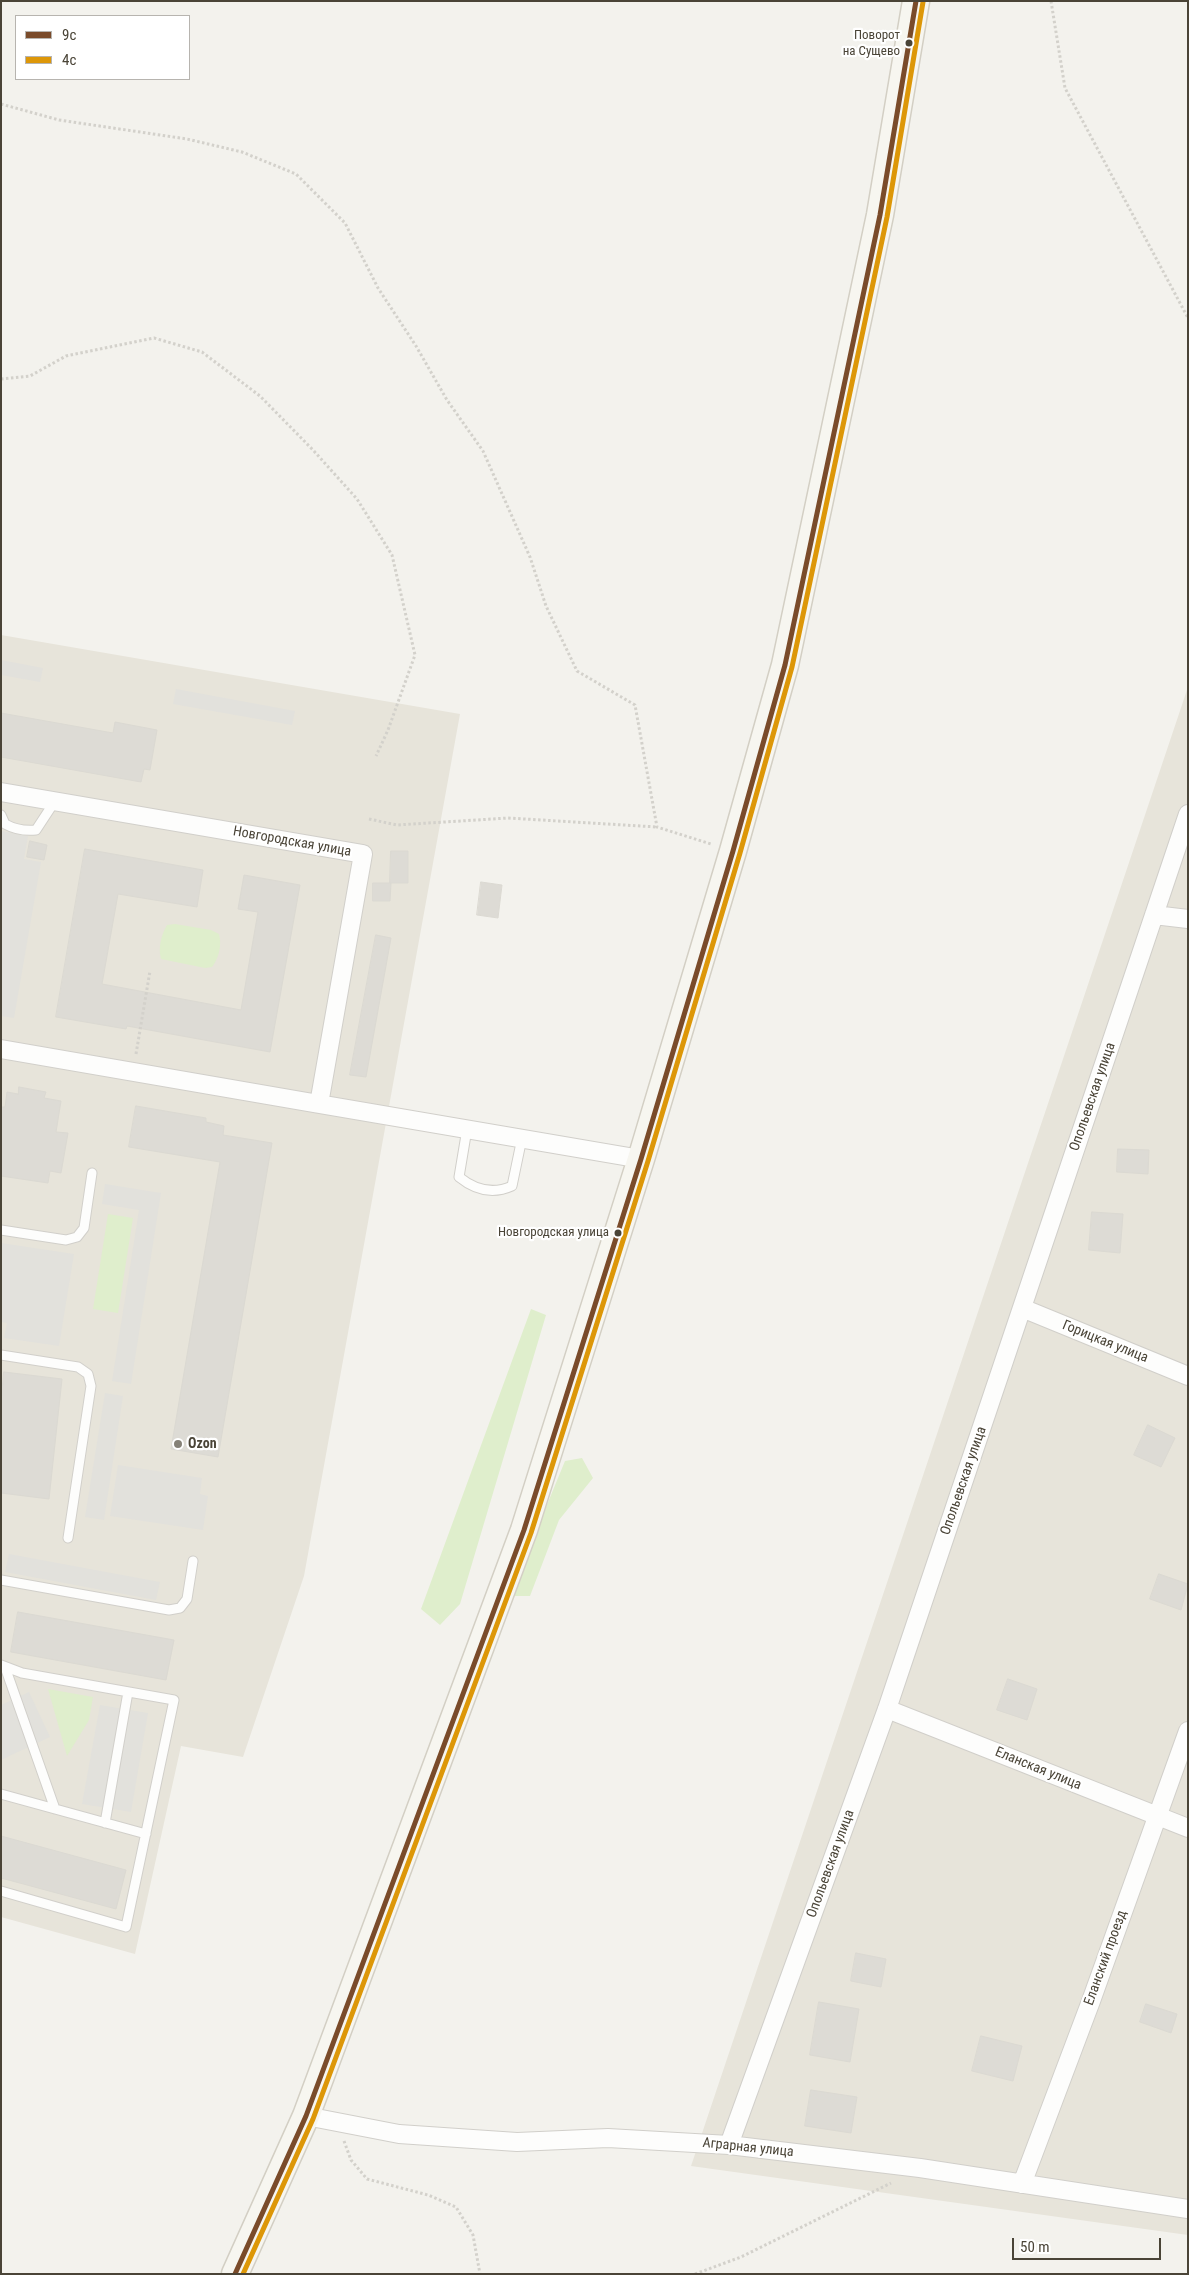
<!DOCTYPE html>
<meta charset="utf-8">
<style>
body{margin:0}
#map{position:relative;width:1189px;height:2275px;overflow:hidden;background:#f3f2ed;font-family:"Roboto Condensed",sans-serif}
canvas{display:block}
.frame{position:absolute;inset:0;border:2px solid #4a4437;pointer-events:none}
.legend{position:absolute;left:15px;top:15px;width:175px;height:65px;box-sizing:border-box;background:#fff;border:1px solid #b7b4af;margin:0;padding:6px 9px;list-style:none;font-size:15px;color:#4a4437}
.legend li{display:flex;align-items:center;gap:10px;height:25px}
.legend b{width:25px;border:1px solid #b7b4af}
.scale{position:absolute;left:1012px;top:2238px;width:149px;height:22px;box-sizing:border-box;border:2px solid #4a4437;border-top:0;padding-left:6px;font-size:15px;line-height:18px;white-space:nowrap;color:#4a4437;-webkit-text-stroke:4px #fff;paint-order:stroke}
</style>
<div id="map">
<canvas width="1189" height="2275"></canvas>
<div class="frame"></div>
<ul class="legend">
<li><b style="height:6px;background:#7a4b2a"></b>9с</li>
<li><b style="height:6px;background:#dd9708"></b>4с</li>
</ul>
<div class="scale">50 m</div>
</div>
<script>
const ctx = document.querySelector('canvas').getContext('2d');
ctx.lineJoin = 'round';
function fill(path, color) { ctx.fillStyle = color; ctx.fill(path, 'evenodd'); }
function strokePath(path, color, width, dash) { ctx.strokeStyle = color; ctx.lineWidth = width; ctx.lineCap = dash ? 'butt' : 'round'; ctx.setLineDash(dash || []); ctx.stroke(path); }
function write(font, color, halo, rows, align = 'center') {
  ctx.font = font + ' "Roboto Condensed",sans-serif'; ctx.lineWidth = 4.5; ctx.setLineDash([]); ctx.textBaseline = 'middle'; ctx.strokeStyle = halo; ctx.fillStyle = color; for (const [text, x, y, turn = 0] of rows) {
    ctx.save(); ctx.translate(x, y); ctx.rotate((+turn || 0) * Math.PI / 180); ctx.textAlign = isNaN(turn) ? turn : align; if (halo) ctx.strokeText(text, 0, 0); ctx.fillText(text, 0, 0); ctx.restore();
  }
}
fill(new Path2D(`
 M1 635 460 714 304 1576 243 1757 181 1746 135 1954 1 1917Z
 M1188 687V2235L691 2166Z`), '#e7e4da');
fill(new Path2D(`
 M175 924 211 930 219 934C222 945 219 958 212 967L205 968 161 959C158 948 161 935 167 925Z
 M108 1214 133 1218 118 1313 93 1309Z
 M531 1309 546 1315 460 1604 440 1625 421 1609Z
 M582 1458 593 1478 559 1520 530 1596H514L516 1580 565 1461Z
 M48 1689 93 1697 89 1720 67 1756Z`), '#dfeecc');
fill(new Path2D(`
 M1 660 43 668 40 682 1 675Z
 M176 689 295 711 292 725 173 704Z
 M1 831 28 836 24 859 41 862 14 1018 1 1016Z
 M105 1184 161 1193 131 1384 112 1381 139 1210 102 1204Z
 M1 1243 74 1254 59 1346 4 1338 7 1323 1 1322Z
 M105 1393 123 1396 104 1520 85 1517Z
 M118 1465 202 1478 200 1494 208 1496 203 1530 110 1516Z
 M9 1554 160 1582 156 1600 5 1572Z
 M29 1692 50 1737 1 1760V1705Z
 M100 1705 148 1713 131 1812 82 1804Z`), '#e2e1dc');
const building = new Path2D(`
 M1 713 113 733 115 722 157 730 150 770 144 769 141 782 1 757Z
 M30 841 47 845 44 860 27 857Z
 M85 849 203 870 197 907 118 894 102 984 241 1010 258 912 238 909 244 875 300 885 270 1052 127 1026 126 1029 56 1017Z
 M391 851H408V883H390Z
 M481 882 502 885 498 918 477 915Z
 M373 883H391L390 901H373Z
 M376 935 391 938 366 1077 350 1075Z
 M19 1087 46 1092 44 1098 61 1101 56 1132 68 1133 61 1173 50 1171 48 1183 1 1176V1107H5L7 1092 18 1094Z
 M136 1106 206 1118V1122L224 1126 223 1135 272 1143 218 1457 171 1449 220 1162 129 1147Z
 M1118 1149 1149 1150 1148 1174 1117 1172Z
 M1092 1212 1123 1214 1120 1253 1089 1250Z
 M4 1372 62 1379 49 1499 1 1493V1402Z
 M1148 1425 1175 1438 1161 1467 1134 1455Z
 M1159 1574 1188 1584 1181 1610 1150 1599Z
 M18 1612 174 1640 166 1680 11 1652Z
 M1008 1679 1037 1689 1027 1720 997 1710Z
 M1 1836 126 1870 116 1909 1 1878Z
 M856 1953 886 1959 881 1987 851 1981Z
 M819 2002 859 2009 850 2062 810 2055Z
 M1146 2004 1177 2014 1171 2033 1140 2022Z
 M981 2036 1022 2046 1013 2081 972 2071Z
 M811 2090 857 2097 851 2133 805 2126Z`);
fill(building, '#dddbd5');
strokePath(building, '#dbd9d2', 1);
const lane = new Path2D(`
 M1 815 5 824C14 829 26 831 36 830L55 801
 M467 1129 459 1177C475 1190 492 1195 512 1186L522 1138
 M1 1230 66 1240 77 1237 84 1228 92 1173
 M1 1355 78 1367 88 1374 91 1386 68 1538
 M1 1580 169 1610 180 1608 187 1599 193 1561
 M1 1665 22 1673 174 1700 126 1927 1 1891
 M5 1667 55 1809
 M1 1794 146 1834
 M105 1823 128 1692`);
const street = new Path2D(`
 M1 792 363 854 319 1104 641 1159
 M1154 915 1188 919
 M1 1049 319 1104
 M1022 1308 1188 1376
 M887 1709 1188 1828
 M306 2116 399 2134 517 2142 608 2138 729 2145 920 2168 1188 2209
 M729 2145 887 1709 1188 814
 M1022 2184 1091 2001 1188 1731`);
const secondary = new Path2D(`
 M235 2274 306 2116 524 1530 641 1159 733 851 785 665 880 215 916 1`);
strokePath(lane, '#d1cfca', 11);
strokePath(street, '#d1cfca', 20);
strokePath(secondary, '#d3cfc4', 29);
strokePath(new Path2D(`
 M1051 1 1065 88 1188 318
 M1 104 59 120 187 139 242 152 296 174 345 223 378 288 416 346 447 400 483 451 530 557 546 606 577 671 635 705 657 827 711 844
 M1 379 30 376 66 356 154 338 202 352 260 396 313 450 357 499 392 555 415 655 388 730 376 756
 M369 819 397 825 508 818 657 827
 M136 1054 150 971
 M344 2141 351 2160 367 2179 428 2195 456 2207 473 2235 480 2274
 M695 2274 741 2257 891 2183`), '#d3d1cb', 3, [2.5, 2.5]);
strokePath(lane, '#fdfdfc', 9);
strokePath(street, '#fdfdfc', 18);
strokePath(secondary, '#f7f6f0', 26);
strokePath(new Path2D(`
 M235 2274 306 2116 524 1530 641 1159 733 851 785 665 880 215 916 1`), '#7a4b2a', 5);
strokePath(new Path2D(`
 M243 2274 313 2119 531 1533 648 1161 740 853 792 667 887 217 923 2`), '#dd9708', 5);
for (const [x, y, r, color] of [
 [909,43,4.5,"#4a4437"],
 [618,1233,4.5,"#4a4437"],
 [178,1444,5,"#858177"]
]) { const dot = new Path2D(); dot.arc(x, y, r, 0, 2 * Math.PI); ctx.fillStyle = color; ctx.fill(dot); strokePath(dot, '#fff', 2); }
write('13px', '#4a4437', '#fff', [
 ["Поворот",900,36],
 ["на Сущево",900,52],
 ["Новгородская улица",609,1233]
], 'right');
write('14px', '#4a4437', '#fff', [
 ["Новгородская улица",292,842,10],
 ["Опольевская улица",1093,1097,-71],
 ["Горицкая улица",1105,1342,22],
 ["Опольевская улица",964,1481,-71],
 ["Еланская улица",1038,1769,22],
 ["Опольевская улица",831,1864,-70],
 ["Еланский проезд",1106,1958,-70],
 ["Аграрная улица",748,2148,6]
]);
write('bold 14px', '#4a4437', '#fff', [
 ["Ozon",188,1444]
], 'left');
</script>
